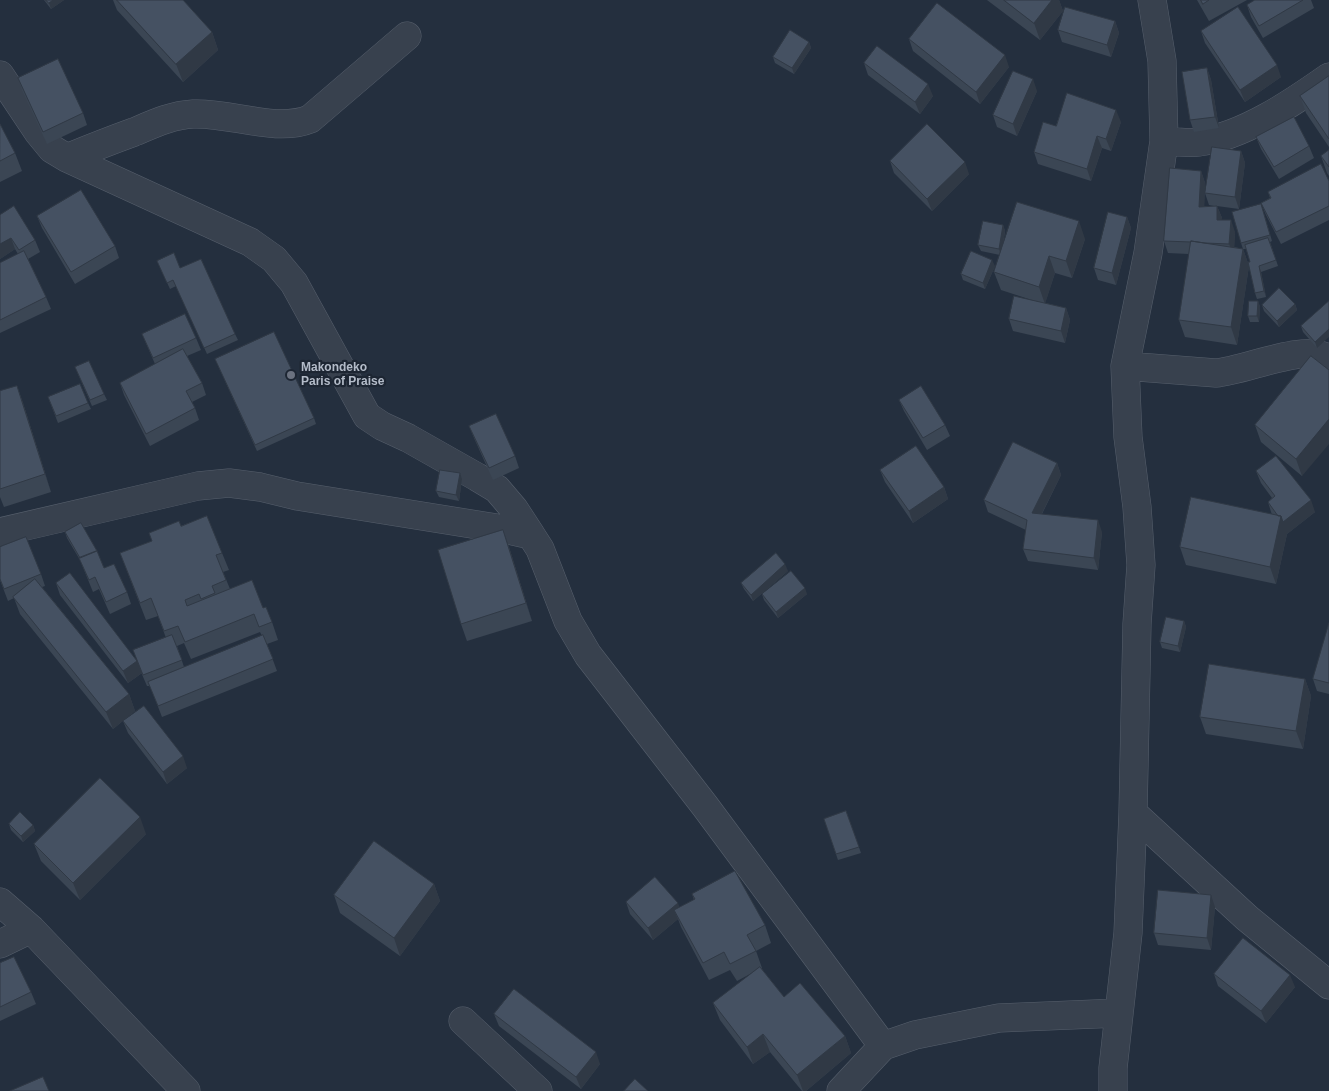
<!DOCTYPE html>
<style>
body{margin:0}
canvas{display:block;background:#242f3e}
</style>
<canvas width="1329" height="1091"></canvas>
<script>
const ctx = document.querySelector('canvas').getContext('2d');
ctx.lineJoin = 'round';
function strokePath(path, color, width, dash) { ctx.strokeStyle = color; ctx.lineWidth = width; ctx.lineCap = dash ? 'butt' : 'round'; ctx.setLineDash(dash || []); ctx.stroke(path); }
function fill(path, color) { ctx.fillStyle = color; ctx.fill(path, 'evenodd'); }
function write(font, color, halo, rows, align = 'center') {
  ctx.font = font + ' Helvetica,sans-serif'; ctx.lineWidth = 4.5; ctx.setLineDash([]); ctx.textBaseline = 'middle'; ctx.strokeStyle = halo; ctx.fillStyle = color; for (const [text, x, y, turn = 0] of rows) {
    ctx.save(); ctx.translate(x, y); ctx.rotate((+turn || 0) * Math.PI / 180); ctx.textAlign = isNaN(turn) ? turn : align; if (halo) ctx.strokeText(text, 0, 0); ctx.fillText(text, 0, 0); ctx.restore();
  }
}
const minor = new Path2D(`
 M0 75 38 132 52 149 67 158 250 242 274 259 294 283 367 416 382 426 408 438 477 477 497 489 514 509 531 535
 M1164 141C1175 141 1188 144 1199 142 1244 136 1292 103 1329 77
 M67 158C89 149 112 140 134 132 153 124 172 115 193 114 230 112 275 133 310 119L407 36
 M1125 366 1216 373C1245 371 1306 342 1329 359
 M0 532 198 486 229 483 260 487 297 496 509 530 531 535 540 549 568 621 588 655 705 806 883 1046
 M1133 813 1247 918 1329 985
 M0 902 31 929 186 1091
 M0 944 31 929
 M463 1021 538 1091
 M841 1091 883 1046 915 1035 999 1018 1119 1013
 M1113 1091V1068L1128 933 1133 813 1137 624 1141 565 1137 507 1128 437 1125 366 1148 253 1164 141 1162 61 1152 0`);
strokePath(minor, '#565f6c', 29);
strokePath(minor, '#38414e', 28);
fill(new Path2D(`
 M44 0H64L51 9Z
 M113 0H183L212 32 218 50 183 82 117 10Z
 M987 0H1059L1063 11 1040 40Z
 M1197 0H1247L1209 21Z
 M1255 0H1311L1314 8 1263 38 1251 17 1247 5Z
 M1115 21 1119 33 1111 57 1062 42 1058 30Z
 M1201 31 1281 77 1245 102 1205 43Z
 M909 39 1009 67 980 104 913 51Z
 M809 42 811 48 794 74 775 63 773 57Z
 M864 63 933 96 920 114 868 75Z
 M1207 68 1211 80 1219 128 1194 132 1190 120Z
 M1329 76V147L1306 113 1300 96Z
 M18 78 83 113 87 125 47 144 22 90Z
 M1037 91 1017 136 997 127 993 115Z
 M1121 122 1111 151 1102 148 1091 181 1038 164 1034 152 1056 126Z
 M0 124 15 153 22 171 0 182Z
 M1256 137 1309 146 1314 158 1279 179 1261 149Z
 M1329 150V176L1327 173 1321 156Z
 M1241 151 1245 163 1239 209 1217 206 1222 218 1221 220 1235 232 1234 247 1243 249 1249 266 1250 262 1246 249H1243L1241 243 1261 204 1272 241 1270 242 1278 266 1261 272 1266 297 1257 299 1255 293 1249 266 1237 345 1185 337 1179 320 1189 254 1168 253 1164 241 1201 171 1205 183 1204 206H1214L1209 205 1205 193Z
 M890 161 969 174 932 211 894 173Z
 M1329 181V220L1281 244 1266 215 1261 203 1270 198 1268 192Z
 M0 215 35 240 40 252 28 259 46 297 51 309 0 333V263L18 254 15 249 0 259Z
 M37 216 115 246 119 258 75 284 42 228Z
 M1127 217 1131 228 1116 285 1098 280 1094 268Z
 M1003 225 1005 231 1003 246 1085 239 1072 278 1055 273 1045 303 1066 308 1070 320 1065 343 1013 331 1009 319 1038 302 1001 290 994 272 1000 255 981 251 978 245Z
 M157 261 235 334 238 340 207 354 176 286 170 289Z
 M995 266 985 289 963 280 961 274Z
 M1258 301 1260 307 1259 322H1250L1248 316Z
 M1329 301 1317 348 1303 332 1301 326Z
 M1295 304 1297 310 1279 327 1264 311 1262 305Z
 M142 334 196 338 201 350 187 356 202 383 206 395 192 402 195 408 199 420 150 446 124 395 120 383 155 364Z
 M215 359 314 418 316 424 257 451Z
 M75 367 104 394 107 400 92 406Z
 M1329 370 1302 476 1261 442 1255 425Z
 M17 386 23 403 51 492 4 507 0 497V391Z
 M48 397 88 403 91 409 58 423Z
 M899 400 945 425 950 436 927 450 904 411Z
 M469 426 515 456 519 468 493 480 474 438Z
 M1057 463 1061 475 1042 514 1102 532 1098 570 1028 561 1023 549 1026 530 988 512 984 500Z
 M880 470 944 487 948 499 913 523 885 482Z
 M1256 471 1315 512 1287 534 1276 584 1186 565 1180 547 1272 515 1268 502 1272 498 1261 483Z
 M460 473 462 479 459 501 439 497 436 491Z
 M181 526 222 553 229 570 223 572 230 589 263 608 272 622 278 640 267 644 277 671 162 717 150 686H147L141 672 142 673 128 683 60 595 56 583 137 660 166 638 158 616 146 620 120 553 152 541ZM260 632 262 636 184 667 177 646 184 643 191 659Z
 M503 530 509 547 532 621 467 641 461 624Z
 M65 532 104 568 127 592 131 604 110 614 99 589 93 592 80 560 67 538Z
 M788 571 753 601 744 589 741 583Z
 M41 574 45 586 42 587 129 694 135 711 113 729 20 614 14 598 8 601 0 580Z
 M762 594H807L778 618 764 600Z
 M1184 621 1186 627 1180 652 1162 648 1160 642Z
 M1329 623V694L1317 691 1313 679Z
 M1305 679 1311 696 1303 749 1206 734 1200 717Z
 M123 721 187 768 167 784 128 733Z
 M846 811 861 853 838 860 824 819Z
 M9 824 33 825 35 831 23 842 11 830Z
 M146 834 80 900 41 861 34 844Z
 M434 884 440 901 400 956 340 913 334 895Z
 M692 894 765 925 771 943 756 951 762 968H761L784 997 845 1036 851 1053 806 1091H802L770 1052 753 1064 720 1020 713 1003 752 973 737 981 730 970 709 980 681 927 678 919 653 940 630 914 626 902 680 907 694 900Z
 M1215 907 1211 950 1158 945 1154 933Z
 M0 963 31 992 36 1004 0 1021Z
 M1214 974 1295 987 1266 1023 1218 986Z
 M494 1014 600 1064 581 1089 499 1026Z`), '#3b4654');
fill(new Path2D(`
 M53 0H64L51 9 49 3Z
 M1052 0H1059L1063 11 1040 40 1034 23Z
 M1115 21 1119 33 1111 57 1107 45Z
 M212 32 218 50 183 82 176 64Z
 M809 42 811 48 794 74 792 68Z
 M1005 55 1009 67 980 104 976 92Z
 M1277 65 1281 77 1245 102 1240 90Z
 M1207 68 1211 80 1219 128 1215 117Z
 M1033 79 1037 91 1017 136 1013 124Z
 M928 84 933 96 920 114 915 102Z
 M1116 110 1121 122 1111 151 1106 139Z
 M1097 136 1102 148 1091 181 1087 169Z
 M1241 151 1245 163 1239 209 1235 197Z
 M965 162 969 174 932 211 927 199Z
 M1201 171 1205 183 1204 219 1199 207Z
 M1217 206 1222 218 1221 232 1217 220Z
 M1127 217 1131 228 1116 285 1112 273Z
 M1231 220 1235 232 1234 256 1229 244Z
 M1079 221 1085 239 1072 278 1066 261Z
 M1003 225 1005 231 1001 255 999 249Z
 M11 238 15 249 0 259V244Z
 M1243 249 1249 266 1237 345 1231 327Z
 M1049 256 1055 273 1045 304 1039 287Z
 M992 260 995 266 985 289 983 283Z
 M1259 266 1261 272 1266 297 1264 291Z
 M1258 301 1260 307 1259 322 1257 316Z
 M1295 304 1297 310 1279 327 1277 321Z
 M1066 308 1070 320 1065 343 1061 331Z
 M1329 329V337L1317 348 1315 342Z
 M17 386 23 403 51 492 45 474Z
 M1329 419V444L1302 476 1296 459Z
 M1057 463 1061 475 1036 525 1032 513Z
 M460 473 462 479 459 501 456 495Z
 M944 487 948 499 913 523 909 511Z
 M1311 500 1315 512 1287 534 1283 522Z
 M1281 516 1287 534 1276 584 1270 567Z
 M1098 520 1102 532 1098 570 1094 558Z
 M503 530 509 547 532 621 526 603Z
 M785 564 788 571 753 601 751 595Z
 M805 588 807 594 778 618 776 612Z
 M1184 621 1186 627 1180 652 1178 646Z
 M137 661 142 673 128 683 123 671Z
 M1305 679 1311 696 1303 749 1296 731Z
 M129 694 135 711 113 729 106 712Z
 M183 756 187 768 167 784 163 772Z
 M140 817 146 834 80 900 73 883Z
 M33 825 35 831 23 842 21 836Z
 M434 884 440 901 400 956 394 938Z
 M1211 895 1215 907 1211 950 1207 938Z
 M678 903 682 914 674 910 678 919 653 940 648 928Z
 M1290 975 1295 987 1266 1023 1261 1011Z
 M763 1034 770 1052 753 1064 747 1047Z
 M845 1036 851 1053 806 1091H803L797 1075Z
 M596 1052 600 1064 581 1089 576 1077Z`), '#303945');
const building = new Path2D(`
 M46 0H53L49 3Z
 M117 0H183L212 32 176 64Z
 M1004 0H1052L1034 23Z
 M1201 0H1209L1203 4Z
 M1255 0H1303L1259 26 1247 5Z
 M937 3 1005 55 976 92 909 39Z
 M1065 7 1115 21 1107 45 1058 30Z
 M1238 7 1277 65 1240 90 1201 31Z
 M790 30 809 42 792 68 773 57Z
 M877 46 928 84 915 102 864 63Z
 M58 59 83 113 43 132 18 78Z
 M1207 68 1215 117 1190 120 1182 72Z
 M1013 71 1033 79 1013 124 993 115Z
 M1329 76V139L1300 96Z
 M1067 93 1116 110 1106 139 1097 136 1087 169 1034 152 1043 122 1056 126Z
 M1294 117 1309 146 1274 167 1256 137Z
 M0 124 15 153 0 161Z
 M927 124 965 162 927 199 890 161Z
 M1212 147 1241 151 1235 197 1205 193Z
 M1329 150V167L1321 156Z
 M1321 164 1329 181V206L1276 232 1261 203 1271 198 1268 192Z
 M1170 168 1201 171 1199 207 1217 206V220H1231L1229 244 1205 243 1191 241V242L1164 241Z
 M81 190 115 246 71 272 37 216Z
 M1017 202 1079 221 1066 261 1049 256 1039 287 994 272Z
 M1261 204 1270 235 1241 243 1232 212Z
 M14 206 35 240 19 250 11 238 0 244V215Z
 M1108 212 1127 217 1112 273 1094 268Z
 M983 221 1003 225 999 249 978 245Z
 M1268 238 1276 260 1259 266 1264 291 1255 293 1248 262H1250L1245 245Z
 M1191 241 1243 249 1231 327 1179 320Z
 M24 251 46 297 0 320V263Z
 M971 251 992 260 983 283 961 274Z
 M174 253 180 268 201 259 235 334 204 348 173 280 167 283 157 261Z
 M1279 288 1295 304 1277 321 1262 305Z
 M1014 296 1066 308 1061 331 1009 319Z
 M1249 301H1258L1257 316H1248Z
 M1329 301V329L1315 342 1301 326Z
 M185 314 196 338 153 358 142 334Z
 M274 332 314 418 255 445 215 359Z
 M183 349 202 383 186 391 195 408 146 434 120 383Z
 M1311 356 1329 370V419L1296 459 1255 425Z
 M89 361 104 394 90 400 75 367Z
 M80 384 88 403 56 416 48 397Z
 M17 386 45 474 0 489V391Z
 M921 386 945 425 923 438 899 400Z
 M496 414 515 456 489 468 469 426Z
 M1013 442 1057 463 1032 513 1098 520 1094 558 1023 549 1027 520 984 500Z
 M916 446 944 487 909 511 880 470Z
 M1276 456 1311 500 1283 522 1281 516H1278L1268 502 1275 496 1256 471Z
 M440 470 460 473 456 495 436 491Z
 M1191 497 1281 516 1270 567 1180 547Z
 M207 516 222 553 216 555 226 580 212 586 215 593 201 599 199 594 185 600 187 606 252 580 263 608 266 607 272 622 259 627 254 614 185 642 178 626 164 631 151 598 140 603 120 553 152 541 149 533 179 521 181 526Z
 M81 523 97 551 80 558 65 532Z
 M503 530 526 603 461 624 438 550Z
 M26 537 41 574 4 589 0 579V547Z
 M97 551 104 568 114 564 127 592 106 602 95 577 89 580 79 558Z
 M776 553 785 564 751 595 741 583Z
 M791 571 805 588 776 612 762 594Z
 M70 573 137 661 123 671 56 583Z
 M35 579 129 694 106 712 13 597Z
 M1166 617 1184 621 1178 646 1160 642Z
 M1329 623V683L1313 679Z
 M172 635 182 660 143 675 133 650Z
 M263 635 273 659 158 706 148 682Z
 M1209 664 1305 679 1296 731 1200 717Z
 M144 706 183 756 163 772 123 721Z
 M100 778 140 817 73 883 34 844Z
 M846 811 859 847 836 854 824 819Z
 M20 812 33 825 21 836 9 824Z
 M374 841 434 884 394 938 334 895Z
 M735 871 765 925 747 935 756 951 730 964 724 952 703 963 674 910 695 899 692 894Z
 M655 877 678 903 648 928 626 902Z
 M1158 890 1211 895 1207 938 1154 933Z
 M1243 938 1290 975 1261 1011 1214 974Z
 M14 957 31 992 0 1007V963Z
 M760 967 784 997 800 983 845 1036 797 1075 763 1034 747 1047 713 1003Z
 M514 989 596 1052 576 1077 494 1014Z
 M43 1077 49 1091H10Z
 M635 1079 648 1091H624Z`);
fill(building, '#455162');
strokePath(building, '#303945', 1);
for (const [x, y, r, color] of [
 [291,375,5,"#6b7280"]
]) { const dot = new Path2D(); dot.arc(x, y, r, 0, 2 * Math.PI); ctx.fillStyle = color; ctx.fill(dot); strokePath(dot, '#1d2633', 2); }
write('bold 12px', '#b4bcc9', '#1d2633', [
 ["Makondeko",301,368],
 ["Paris of Praise",301,382]
], 'left');
</script>
